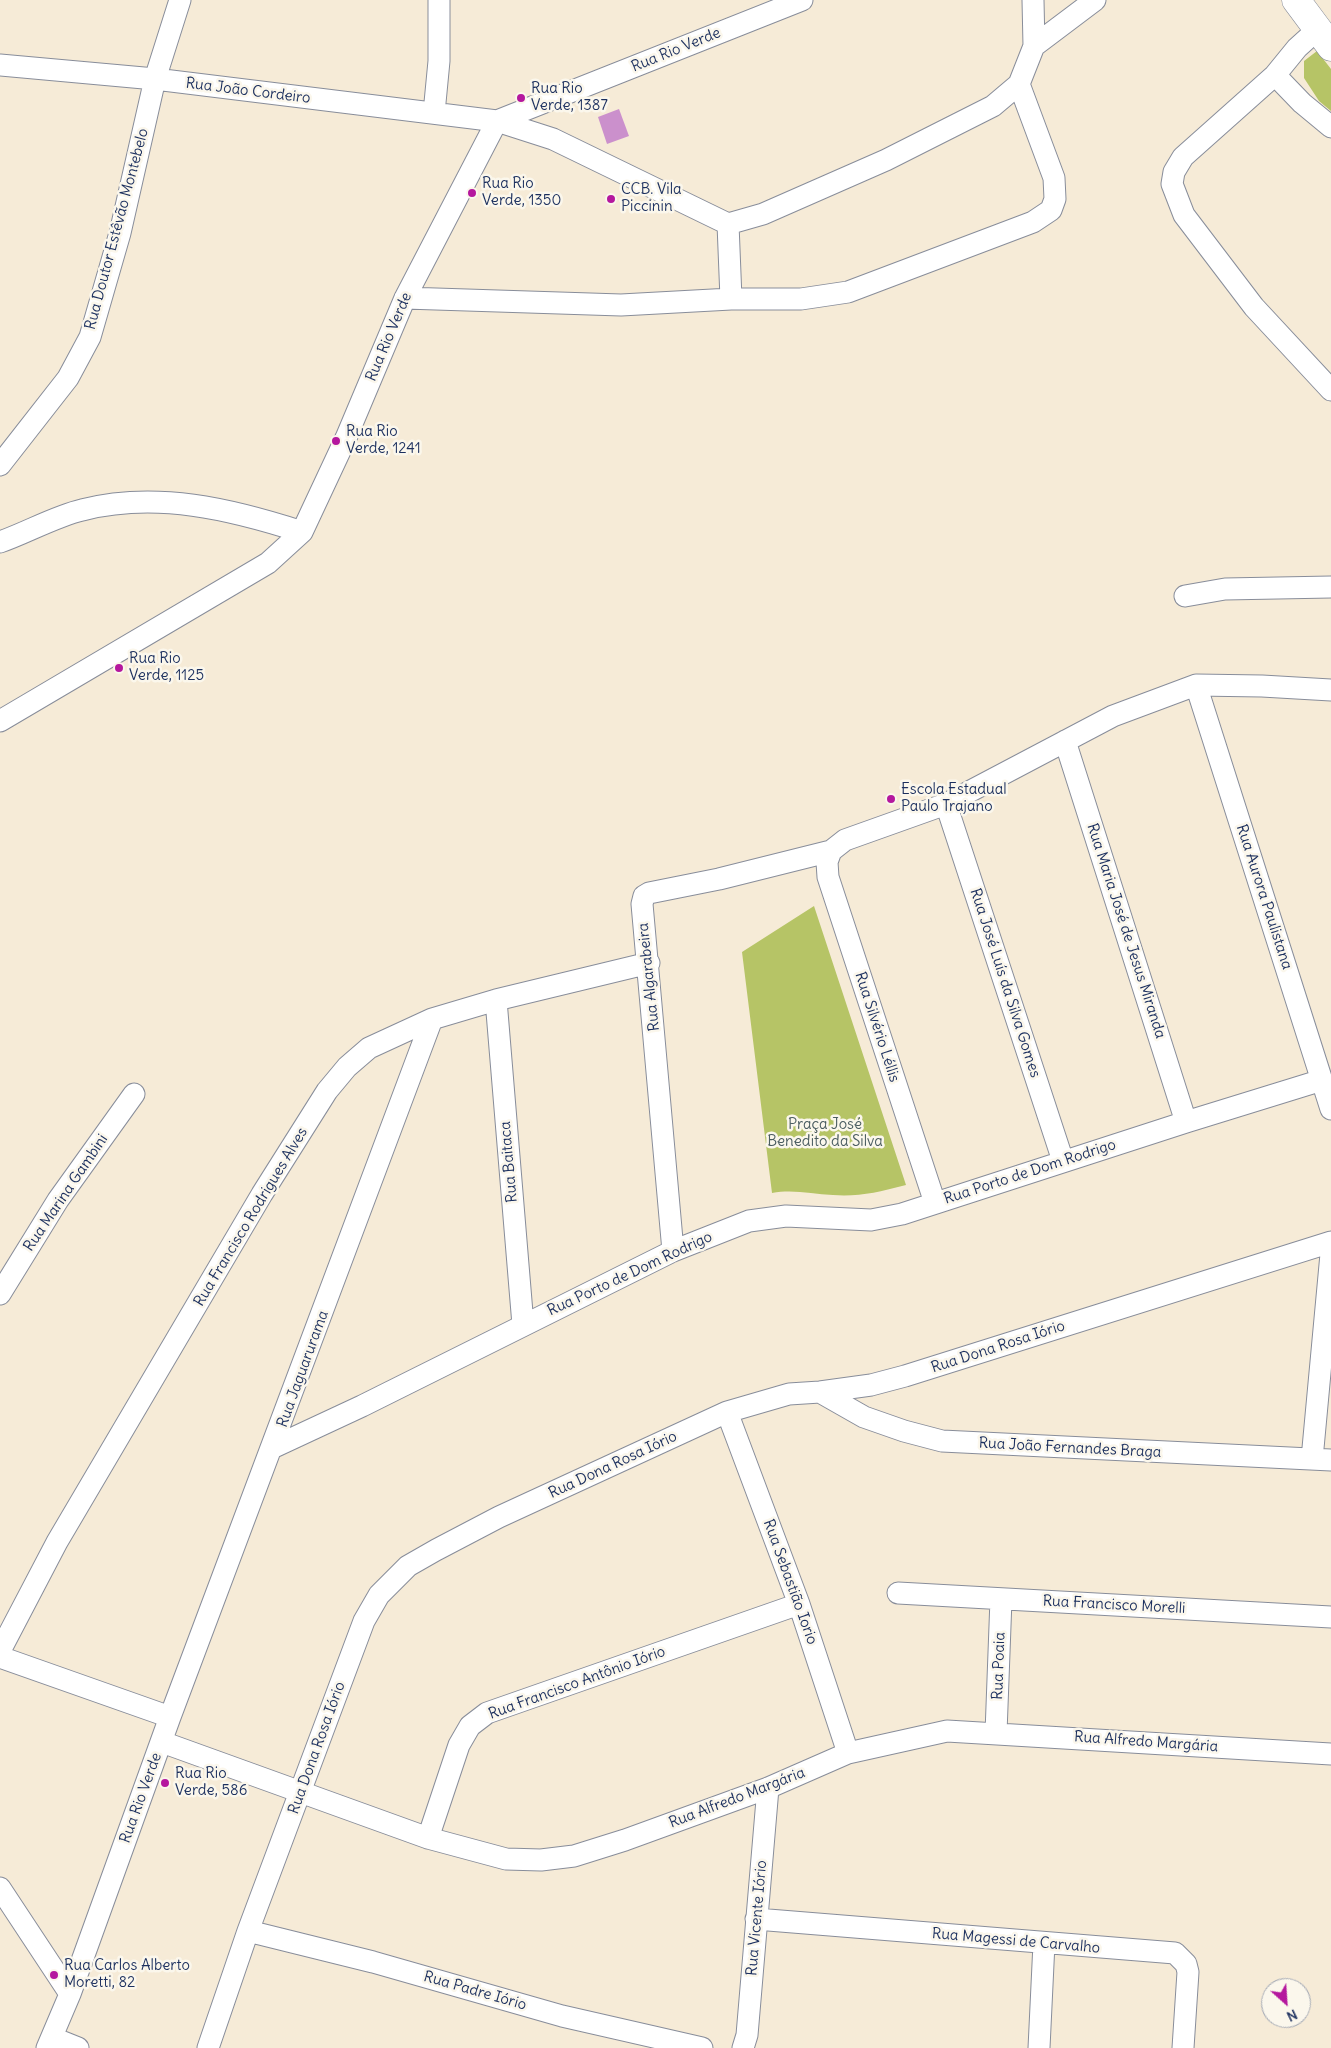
<!DOCTYPE html>
<meta charset="utf-8">
<style>
body{margin:0}
#map{position:relative;width:1331px;height:2048px;overflow:hidden;background:#f6ebd7;font-family:Delius,sans-serif}
canvas{display:block}
.north{position:absolute;left:1261px;top:1978px;width:50px;height:50px;box-sizing:border-box;background:#fbf7ec;border:1px solid #a1a7b3;border-radius:50%;rotate:154deg;font-size:14px;font-weight:700;line-height:20px;text-align:center;color:#1b2f5e}
.north::after{content:'';display:block;margin:auto;width:18px;height:22px;background:#b5179e;clip-path:polygon(50% 0,100% 100%,50% 72%,0 100%)}
</style>
<div id="map">
<canvas width="1331" height="2048"></canvas>
<div class="north">N</div>
</div>
<script>
const ctx = document.querySelector('canvas').getContext('2d');
ctx.lineJoin = 'round';
function fill(path, color) { ctx.fillStyle = color; ctx.fill(path, 'evenodd'); }
function strokePath(path, color, width, dash) { ctx.strokeStyle = color; ctx.lineWidth = width; ctx.lineCap = dash ? 'butt' : 'round'; ctx.setLineDash(dash || []); ctx.stroke(path); }
function write(font, color, halo, rows, align = 'center') {
  ctx.font = font + ' Delius,sans-serif'; ctx.lineWidth = 5; ctx.setLineDash([]); ctx.textBaseline = 'middle'; ctx.strokeStyle = halo; ctx.fillStyle = color; for (const [text, x, y, turn = 0] of rows) {
    ctx.save(); ctx.translate(x, y); ctx.rotate((+turn || 0) * Math.PI / 180); ctx.textAlign = isNaN(turn) ? turn : align; if (halo) ctx.strokeText(text, 0, 0); ctx.fillText(text, 0, 0); ctx.restore();
  }
}
fill(new Path2D(`
 M1317 51 1331 69V111L1319 101 1304 78V61Z
 M814 906 906 1185 902 1186C880 1192 857 1197 833 1195 812 1194 793 1189 772 1193L742 952Z`), '#b6c466');
fill(new Path2D(`
 M619 109 629 136 607 144 598 117Z`), '#cb90cc');
const minor = new Path2D(`
 M1318 29 1297 48 1275 75 1183 157 1174 172 1172 184 1184 215 1254 307 1331 390
 M1034 46 1095 0
 M0 65 155 79 497 121 553 139 728 224 763 214 886 160 993 106 1019 84 1034 46 1033 0
 M1275 75 1302 103 1331 127
 M434 113 439 61V0
 M728 224 731 299
 M405 298 621 305 731 299H801L848 292 1033 222 1051 210 1055 199 1054 178 1019 84
 M0 465 68 378 90 337 120 233 155 79 180 0
 M0 542C26 533 56 516 82 510 156 491 231 509 302 532
 M1185 596 1225 589 1331 587
 M1196 685 1331 1109
 M0 721 268 563 302 532 346 438 405 298 497 121 802 0
 M1065 741 1186 1122
 M946 804 1063 1161
 M831 851 827 862 828 877 935 1203
 M496 1000 523 1325
 M673 1251 642 904 644 896 649 893 719 879 831 851 845 840 946 804 1113 716 1196 685 1262 686 1331 690
 M0 1294 58 1200 134 1094
 M820 1392 864 1417 904 1431 942 1441 1331 1460
 M727 1412 799 1604 848 1753
 M274 1447 362 1406 673 1251 749 1221 786 1216 871 1220 902 1214 1186 1122 1322 1080
 M1312 1459 1331 1254
 M898 1593 1331 1617
 M0 1651 57 1542 262 1194 327 1091 347 1067 369 1048 432 1019 496 1000 649 963
 M0 1657 170 1717
 M996 1733 1001 1599
 M162 1742 428 1838 506 1859 541 1860 574 1856 625 1840 768 1788 848 1753 947 1731 1331 1754
 M428 1838 459 1745 470 1726 487 1713 799 1604
 M0 1888 70 1994
 M756 1919 1175 1953 1186 1964 1188 1972 1183 2048
 M248 1931 373 1962 562 2016 702 2048
 M53 2038 78 2048
 M47 2048 70 1994 170 1717 432 1019
 M208 2048 248 1931 364 1621 379 1595 408 1566 436 1550 499 1517 727 1412 789 1394 820 1392 871 1385 905 1376 1331 1242
 M743 2048 747 2035 768 1788
 M1039 2048 1044 1943`);
const major = new Path2D(`
 M1296 0 1331 47`);
strokePath(minor, '#888d9a', 23);
strokePath(major, '#888d9a', 29);
strokePath(minor, '#fff', 21);
strokePath(major, '#fff', 28);
for (const [x, y, r, color] of [
 [521,98,5,"#b5179e"],
 [472,193,5,"#b5179e"],
 [611,199,5,"#b5179e"],
 [336,441,5,"#b5179e"],
 [119,668,5,"#b5179e"],
 [891,799,5,"#b5179e"],
 [165,1783,5,"#b5179e"],
 [54,1975,5,"#b5179e"]
]) { const dot = new Path2D(); dot.arc(x, y, r, 0, 2 * Math.PI); ctx.fillStyle = color; ctx.fill(dot); strokePath(dot, '#fbf7ec', 2); }
write('15px', '#1b2f5e', '#fbf7ec', [
 ["Rua Rio Verde",676,50,-22],
 ["Rua João Cordeiro",248,91,7],
 ["Rua Doutor Estêvão Montebelo",117,229,-75],
 ["Rua Rio Verde",389,337,-67],
 ["Rua Aurora Paulistana",1264,897,72],
 ["Rua Maria José de Jesus Miranda",1126,931,72],
 ["Rua Algarabeira",649,977,-96],
 ["Rua José Luís da Silva Gomes",1005,983,72],
 ["Rua Silvério Léllis",877,1027,72],
 ["Rua Baitaca",509,1162,-95],
 ["Rua Porto de Dom Rodrigo",1030,1172,-18],
 ["Rua Marina Gambini",66,1193,-56],
 ["Rua Francisco Rodrigues Alves",251,1217,-59],
 ["Rua Porto de Dom Rodrigo",630,1274,-25],
 ["Rua Dona Rosa Iório",998,1347,-18],
 ["Rua Jaguarurama",303,1369,-70],
 ["Rua João Fernandes Braga",1070,1448,3],
 ["Rua Dona Rosa Iório",613,1465,-25],
 ["Rua Sebastião Iorio",790,1582,70],
 ["Rua Francisco Morelli",1114,1605,3],
 ["Rua Poaia",999,1666,-88],
 ["Rua Francisco Antônio Iório",577,1683,-20],
 ["Rua Alfredo Margária",1146,1742,4],
 ["Rua Dona Rosa Iório",317,1748,-70],
 ["Rua Rio Verde",141,1798,-70],
 ["Rua Alfredo Margária",737,1798,-21],
 ["Rua Vicente Iório",757,1918,-85],
 ["Rua Magessi de Carvalho",1016,1941,5],
 ["Rua Padre Iório",475,1991,16]
]);
write('15px', '#1b2f5e', '#fbf7ec', [
 ["Rua Rio",531,89],
 ["Verde, 1387",531,106],
 ["Rua Rio",482,184],
 ["Verde, 1350",482,201],
 ["CCB. Vila",621,190],
 ["Piccinin",621,207],
 ["Rua Rio",346,432],
 ["Verde, 1241",346,449],
 ["Rua Rio",129,659],
 ["Verde, 1125",129,676],
 ["Escola Estadual",901,790],
 ["Paulo Trajano",901,807],
 ["Rua Rio",175,1774],
 ["Verde, 586",175,1791],
 ["Rua Carlos Alberto",64,1966],
 ["Moretti, 82",64,1983]
], 'left');
write('15px', '#4a5c60', '#fbf7ec', [
 ["Praça José",825,1125],
 ["Benedito da Silva",825,1142]
]);
</script>
